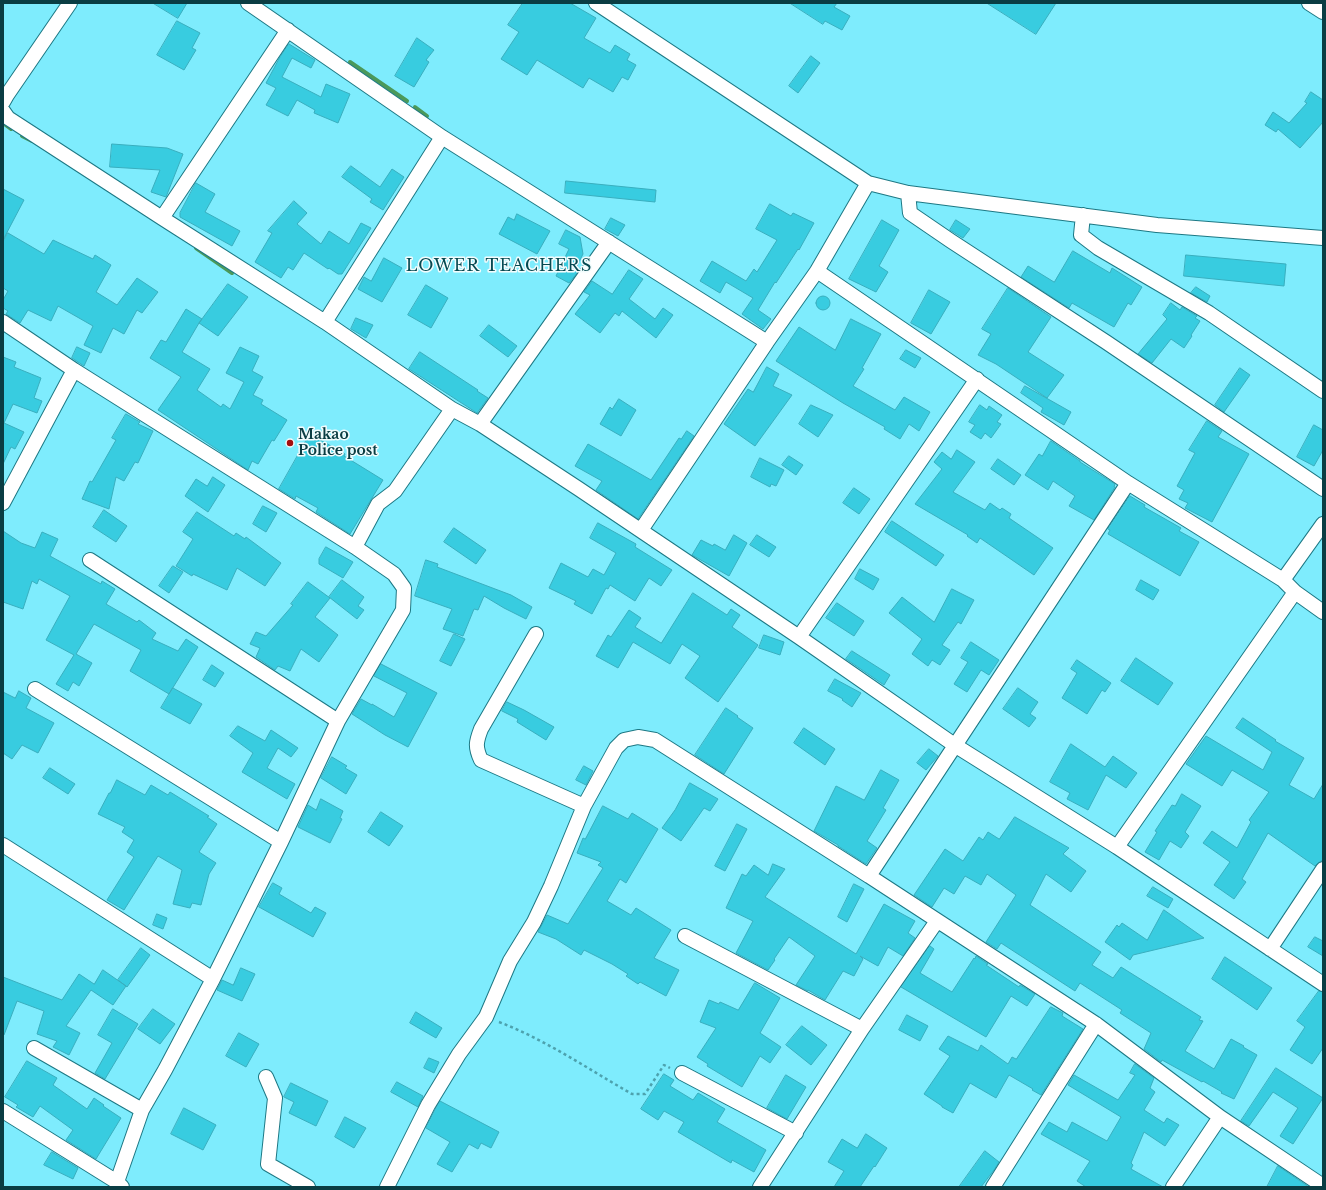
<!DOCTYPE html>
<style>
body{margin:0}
#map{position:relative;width:1326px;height:1190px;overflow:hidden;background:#7eecfd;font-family:"Libre Baskerville",serif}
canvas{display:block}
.frame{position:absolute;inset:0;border:4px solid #0a3d43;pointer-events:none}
</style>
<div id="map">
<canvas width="1326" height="1190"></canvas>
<div class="frame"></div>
</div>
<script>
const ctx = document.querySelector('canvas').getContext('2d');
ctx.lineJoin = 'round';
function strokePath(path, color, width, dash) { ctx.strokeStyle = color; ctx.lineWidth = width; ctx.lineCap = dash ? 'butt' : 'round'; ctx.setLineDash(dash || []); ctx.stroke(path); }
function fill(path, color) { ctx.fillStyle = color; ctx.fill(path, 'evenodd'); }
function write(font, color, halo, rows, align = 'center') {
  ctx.font = font + ' "Libre Baskerville",serif'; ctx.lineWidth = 3; ctx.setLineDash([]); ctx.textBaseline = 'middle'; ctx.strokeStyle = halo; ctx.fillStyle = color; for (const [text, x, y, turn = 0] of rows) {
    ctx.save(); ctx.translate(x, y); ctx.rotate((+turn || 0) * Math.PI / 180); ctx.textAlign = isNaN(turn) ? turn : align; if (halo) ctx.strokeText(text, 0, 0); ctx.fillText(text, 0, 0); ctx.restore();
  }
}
strokePath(new Path2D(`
 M350 62 407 101
 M415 107 427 116
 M3 123 11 129
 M22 136 32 141
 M196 248 232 273`), '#4b995a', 4);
const building = new Path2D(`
 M153 3H187L178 18Z
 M523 3H570L596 18 584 38 610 53 615 45 630 54 627 60 636 65 628 80 622 77 613 92 589 78 583 88 537 60 527 75 501 59 519 32 508 25Z
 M790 3H837L834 7 850 16 842 30 825 21 823 24Z
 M987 3H1056L1036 34Z
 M177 21 200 33 192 48 196 50 184 70 157 55Z
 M417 38 434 50 426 60 429 62 414 87 395 76Z
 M289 44 315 60 311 68 292 58 282 77 321 97 326 84 350 94 338 123 314 113 315 110 297 100 288 116 266 105 276 88 266 83 280 57Z
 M811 56 820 63 798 93 789 86Z
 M1311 92 1323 100V122L1300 148 1278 129 1276 132 1265 125 1273 112 1289 123 1307 103 1305 102Z
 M112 144 167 148 183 154 166 197 151 192 160 170 110 167Z
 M351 166 380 187 392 169 404 177 383 210 370 202 372 199 342 177Z
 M566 181 656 190 655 202 565 193Z
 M196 183 215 194 205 212 240 231 232 246 180 217V213Z
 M3 189 24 200 3 240Z
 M294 201 307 213 297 224 321 244 329 231 349 244 361 223 371 228 342 274H338L329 268 328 269 304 253 293 270 288 267 281 278 255 262 272 233 268 231Z
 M770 204 791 216 793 213 814 223 799 250 798 249 776 283 775 282 758 310 771 319 763 329 742 314 753 298 726 282 720 293 700 281 712 261 746 281 754 269 757 272 777 240 756 229Z
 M517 214 550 231 537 254 499 234 508 217 514 220Z
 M611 218 625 225 618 236 605 229Z
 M882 220 899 230 879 266 888 272 876 292 849 279Z
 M956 220 970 229 963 238 950 230Z
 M566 230 580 237 583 254 575 270 578 272 569 283 556 276 569 249 559 244Z
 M8 233 44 254 53 240 93 259 95 255 111 265 96 292 117 305 137 278 158 292 142 313 137 310 124 334 113 328 101 353 84 345 93 326 58 306 51 321 28 310 20 323 6 314 8 311 3 308V300L8 291 3 288V242Z
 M1073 251 1110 273 1112 268 1142 287 1131 305 1128 303 1114 327 1072 303 1069 308 1021 277 1028 266 1054 282Z
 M1186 255 1286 264 1284 286 1184 276Z
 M384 258 402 268 382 302 358 289 364 277 371 281Z
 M629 270 643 279 629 299 655 319 663 308 673 315 656 338 622 311 619 316 615 313 600 333 575 314 590 295 584 292 592 281 612 294Z
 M228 284 248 297 218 336 199 323 182 352 210 369 197 390 221 407 223 404 230 409 244 382 226 373 240 347 259 356 252 371 263 377 253 395 263 400 261 404 287 420 274 441 272 440 258 464 252 461 248 470 158 410 181 377 150 358 161 340 166 342 186 309 202 319 199 323Z
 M426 285 448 298 431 328 408 315Z
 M1196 287 1210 296 1207 302 1191 293Z
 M1008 288 1051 317 1028 352 1064 375 1047 398 996 364 978 355 991 334 982 329Z
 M929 290 950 302 931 334 911 323Z
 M816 303a7 7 0 1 1 14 0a7 7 0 1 1-14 0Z
 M1171 303 1180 310 1182 307 1197 316 1195 318 1200 321 1191 335 1192 336 1184 348 1171 339 1152 363 1138 354 1167 319 1163 315Z
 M356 318 373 325 366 338 351 329Z
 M851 319 881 334 862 368 864 369 853 386 895 410 904 397 930 412 919 431 909 424 900 439 884 429 885 427 843 403 776 361 799 327 835 350Z
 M489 325 517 346 508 357 480 336Z
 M77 347 90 353 84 366 72 358Z
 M906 350 921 358 915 368 900 359Z
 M420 352 478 390 477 391 488 398 477 413 409 369Z
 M3 357 16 362 14 367 41 378 34 398 42 401 37 413 13 404 4 423 24 432 15 449 11 447 3 464Z
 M767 367 779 374 773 386 792 395 755 446 724 424 748 389 753 392Z
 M1240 368 1250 375 1224 412 1215 405Z
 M1025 386 1071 412 1064 425 1041 412 1043 408 1021 393Z
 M619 399 636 410 621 436 600 424 610 407 612 409Z
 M811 405 833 415 818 437 799 424Z
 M980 405 987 410 989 406 1002 415 997 422 1001 424 991 438 985 433 981 439 970 432 975 425 969 422Z
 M126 414 140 422 138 424 153 431 138 463 135 462 124 481 116 477 109 509 82 499 90 481 92 482 116 440 112 438Z
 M1207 421 1222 431 1218 437 1249 454 1212 522 1185 508 1188 503 1179 499 1184 490 1177 486 1195 453 1189 450Z
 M1314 425 1323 430V450L1314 466 1297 457Z
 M687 431 694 436 638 519 596 490 602 481 575 466 588 444 651 480 679 438 681 439Z
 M310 434 345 454 344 456 383 480 350 534 316 512 318 508 296 496 295 499 279 489Z
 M1051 441 1080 461V462L1115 484 1114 487H1115L1094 520 1069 506 1075 496 1053 481 1048 490 1025 475 1039 454 1042 456Z
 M957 450 975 462 953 492 985 510 990 503 1000 510 1002 508 1011 514 1009 518 1053 548 1034 575 980 538 977 543 967 536 968 535 915 504 942 469 934 462 942 452 951 459Z
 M789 456 803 465 796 475 782 465Z
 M760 458 784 470 776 486 771 484 770 487 751 477Z
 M998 459 1021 475 1014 485 991 469Z
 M213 477 225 485 208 512 185 496 196 479 207 486Z
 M854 488 870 499 859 514 843 503Z
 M1130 496 1145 505 1144 507 1181 528 1179 531 1199 542 1180 576 1108 534 1110 530 1108 529Z
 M263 506 277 513 266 532 253 524Z
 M104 510 127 526 116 542 93 527Z
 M197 512 234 536 236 533 245 539 246 537 281 563 265 586 237 568 227 590 193 574 192 576 176 566 193 539 183 532Z
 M892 521 944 555 936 566 885 532Z
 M598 523 636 544 635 547 672 570 661 586 649 578 635 601 610 585 608 589 606 588 592 614 574 604 576 601 549 588 561 563 588 577 593 569 604 575 616 553 590 538Z
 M454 528 486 550 476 564 444 542Z
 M3 531 21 543 35 548 42 532 58 539 50 556 101 584 102 581 115 589 106 604 137 622 139 620 156 633 152 639 178 651 186 639 198 647 169 694 130 671 141 650 94 624 76 654 92 663 79 686 73 682 68 691 56 684 74 655 46 640 70 596 39 579 37 584 32 581 23 609 3 602Z
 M734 535 747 543 729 576 692 555 701 540 713 546 714 544 725 550Z
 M757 535 776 547 769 557 750 545Z
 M326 547 353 562 343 578 319 564V559Z
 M426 560 438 564 437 567 511 595 532 607 526 619 504 608 484 596 478 610 474 609 463 636 443 629 452 609 415 596Z
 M173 566 183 572 169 593 159 586Z
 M860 569 879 579 873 590 855 579Z
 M342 580 364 597 358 606 364 610 357 619 329 597Z
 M1141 580 1159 590 1153 600 1136 590Z
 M308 582 330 598 315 617 338 635 319 662 301 649 290 671 278 666 275 670 256 657 260 648 250 644 256 632 266 636 293 605 291 604Z
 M952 589 974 600 961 624 958 622 942 645 950 650 940 665 932 660 928 666 912 654 922 639 889 613 902 597 934 622Z
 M693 593 727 615 731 609 740 615 732 627 758 645 718 702 685 678 700 656 682 644 670 664 633 642 618 668 596 656 608 635 611 637 629 610 641 618 635 627 661 643Z
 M837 603 864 621 854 636 826 618Z
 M454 634 465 639 451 666 440 661Z
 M764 635 784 642 780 655 759 648Z
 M971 642 999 660 989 675 981 670 967 692 954 684 968 662 961 658Z
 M852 651 890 675 884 685 846 659Z
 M1136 658 1173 683 1158 705 1121 681Z
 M1077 660 1111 683 1105 692 1102 690 1087 714 1062 698 1077 673 1071 669Z
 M381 664 437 693 408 747 385 735 352 714 361 699 372 705V704L394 717 407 693 374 676Z
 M212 665 224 673 215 687 203 680Z
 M835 679 861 693 852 707 842 700 843 699 828 691Z
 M173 688 202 704 190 724 161 708Z
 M1018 688 1038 702 1030 714 1036 718 1029 727 1003 709Z
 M19 691 31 698 26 708 54 723 38 753 22 745 12 759 3 753V692L15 698Z
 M507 702 524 710 554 727 546 740 517 722 518 719 502 711Z
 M726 708 738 716 737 717 753 728 724 774 695 755Z
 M1243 718 1276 740 1275 741 1304 758 1289 785 1314 799 1323 784V860L1319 862 1315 866 1268 833 1242 879 1246 882 1234 899 1214 885 1230 862 1203 843 1212 831 1237 848 1251 822 1249 820 1269 792 1232 770 1222 786 1186 764 1206 736 1263 770 1272 752 1236 728Z
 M238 726 265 741 271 730 298 748 291 757 278 748 267 768 295 784 287 799 242 772 253 753 230 736Z
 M804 728 835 749 825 765 794 743Z
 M1071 744 1105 767 1113 756 1137 773 1126 788 1106 775 1088 810 1067 799 1070 793 1050 782Z
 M929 749 938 756 926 770 917 763Z
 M332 757 347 766 345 768 357 775 346 794 321 778Z
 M584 766 593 771 586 785 576 780Z
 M50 768 75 784 68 794 43 778Z
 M881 770 899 780 883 808 886 810 867 841 877 848 866 864 838 846V845L814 831 836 786 864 800Z
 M117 780 145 795 151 785 168 795 170 792 209 816 207 817 217 824 199 852 216 863 209 874 201 905 192 903 190 908 173 904 182 870 158 856 124 910 107 900 134 857 127 852 134 840 122 832 125 827 98 814 109 793H110Z
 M690 783 718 799 710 811 704 808 681 841 662 828 675 810Z
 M1182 794 1201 806 1185 832 1189 836 1181 848 1170 841 1159 860 1145 852 1157 832 1155 831 1172 805 1175 806Z
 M321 799 343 811 340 818 342 819 330 843 298 827 308 805 316 810Z
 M603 806 628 819 632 813 658 829 626 883 620 879 607 901 631 915 636 908 671 930 654 958 679 970 666 996 640 982 638 984 626 976 628 974 612 964 584 950 581 955 556 939 538 932 547 915 568 924 603 868 598 865 601 862 577 853 583 838 585 839Z
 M381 812 403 826 389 846 368 832Z
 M1015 817 1069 848 1063 854 1086 871 1071 892 1046 874 1030 905 1101 952 1092 965 1113 978 1121 967 1201 1017 1199 1020 1203 1021 1185 1051 1214 1069 1231 1039 1244 1046 1243 1047 1257 1055 1234 1099 1221 1093 1222 1092 1203 1081 1202 1082 1162 1060 1161 1062 1144 1049 1151 1033 1120 1013 1122 1010 1080 983 1075 991 1001 943 997 949 986 942 1016 895 987 874 981 885 965 876 954 894 944 888 932 907 914 895 945 849 963 861 979 837 983 840 988 832 999 839Z
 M737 824 747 829 725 871 715 866Z
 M773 864 785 869 765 897 856 954 884 904 915 921 908 933 915 938 903 956 888 947 878 966 860 956 863 959 854 976 843 971 825 1000 808 990V991L796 985 815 956 789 937 774 959 775 960 768 970 736 953 753 921 726 908 742 874 746 876 754 865 768 875Z
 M273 883 282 888 279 894 311 913 315 907 326 913 313 937 259 907Z
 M854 884 864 889 847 922 838 917Z
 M1153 887 1173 899 1168 908 1147 896Z
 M1164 910 1204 938 1133 955 1130 960 1105 942 1117 925 1119 927 1122 923 1147 940Z
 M157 914 167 918 163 929 153 925Z
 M1315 937 1323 941V956L1308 947Z
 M930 946 934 949 920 973 952 992 974 958 975 959 976 956 988 964 986 965 1019 987 1020 985 1035 994 1027 1006 1011 996 986 1037 901 987Z
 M141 948 150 955 127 987 118 980Z
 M1225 957 1272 988 1257 1010 1212 979Z
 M241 968 255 974 242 1001 217 990 222 980 233 985Z
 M103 970 126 986 113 1005 91 990 66 1026 80 1033 69 1055 53 1047 57 1041 37 1034 44 1011 17 1001 4 1035 3 1034V977L62 1000 79 974 94 984Z
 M755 983 780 998 760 1033 781 1047 770 1063 760 1056 742 1087 707 1066 708 1064 697 1057 716 1028 700 1022 709 1000 719 1004 720 1002 738 1010Z
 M1319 991 1323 992V1048L1312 1064 1290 1050 1305 1027 1297 1021Z
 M1051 1007 1063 1013 1062 1016 1083 1029 1041 1095 1032 1090 1033 1089 1009 1075 996 1098 970 1083 953 1113 942 1107V1106L924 1094 950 1056 939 1049 948 1036 978 1051 981 1045 1008 1064 1012 1057 1016 1059Z
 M113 1009 138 1024 105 1079 95 1073 112 1043 98 1035Z
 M153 1009 175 1024 160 1044 138 1029Z
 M416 1012 442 1028 436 1038 410 1023Z
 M907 1015 928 1026 920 1041 899 1030Z
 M802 1026 827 1045 811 1065 786 1045Z
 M239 1033 259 1044 246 1067 226 1056Z
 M429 1058 439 1062 434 1073 424 1068Z
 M27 1061 57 1078 53 1085 87 1109 94 1098 104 1105 103 1106 121 1118 96 1159 66 1140 73 1130 40 1106 33 1117 16 1107 18 1105 5 1097Z
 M1135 1064 1154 1078 1150 1088 1155 1092 1144 1110 1164 1123 1167 1118 1179 1125 1165 1146 1144 1132 1131 1163 1133 1165 1131 1169 1163 1187H1086L1077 1181 1090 1161 1041 1134 1049 1122 1067 1132 1072 1122 1107 1141 1121 1117 1068 1085 1074 1075 1118 1100 1135 1075 1130 1073Z
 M1276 1068 1323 1098 1293 1144 1280 1136 1298 1108 1273 1092 1249 1126 1241 1121Z
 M664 1074 674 1080 670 1086 693 1100 698 1093 725 1109 717 1122 766 1150 754 1172 732 1160 731 1163 678 1132 684 1122 664 1111 658 1120 641 1109Z
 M786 1075 806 1087 787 1119 767 1108Z
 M397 1082 423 1096 418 1107 391 1092Z
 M291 1083 328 1101 316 1126 289 1113 294 1102 284 1097Z
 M440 1101 499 1132 491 1148 481 1143 478 1149 469 1144 452 1172 437 1164 450 1142 426 1128Z
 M184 1108 216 1125 203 1150 171 1134Z
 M345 1117 366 1128 354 1148 335 1137Z
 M866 1134 887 1148 875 1167 874 1166 860 1187H834L844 1171 828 1162 842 1139 857 1148Z
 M985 1151 999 1162 994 1170 981 1187H959Z
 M52 1152 78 1168 73 1179 44 1165Z
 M1278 1166 1309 1187H1267Z`);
fill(building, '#38cce0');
strokePath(building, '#39aebe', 1);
const minor = new Path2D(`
 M248 3 442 137 767 342
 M596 3 868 183
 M1309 3 1323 12
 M3 102 7 95 70 3
 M3 111 8 118 162 218 325 322 452 409 480 424 579 489 799 637 956 746 1117 847 1323 984
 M908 193 910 213 951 241 1106 342 1323 489
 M1083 215 1081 235 1098 248 1209 313 1323 391
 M162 218 288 30
 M817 271 1128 483 1283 580 1295 592 1323 612
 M3 322 74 370 355 547 394 574 404 588 403 610 338 721 281 842 213 979 165 1070 142 1110 117 1182
 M325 322 442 137
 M480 424 609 242
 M1128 483 869 876 1096 1024 1220 1117
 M3 503 74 370
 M641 530 767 342 817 271 868 183 908 193 1157 225 1323 238
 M355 547 378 504 395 491 452 409
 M90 560 338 721
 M1283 580 1323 524
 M536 634 481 729C476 742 475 747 481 760L584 806
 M799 637 977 379
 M35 689 281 842
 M3 845 213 979
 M1117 847 1295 592
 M685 936 862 1029
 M1270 949 1323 869
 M34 1048 142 1110
 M682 1073 796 1133
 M266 1077 275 1098 268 1164 308 1187
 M3 1111 117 1182 122 1187
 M387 1187 428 1105 459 1054 486 1017 510 961 534 922 551 886 584 806 616 748 624 740 638 737 655 740 869 876
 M760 1187 862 1029 937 921
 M993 1187 1096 1024
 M1173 1187 1220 1117 1323 1186`);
strokePath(minor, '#1d7884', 16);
strokePath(new Path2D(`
 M499 1022C546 1040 588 1069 632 1094H645L664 1065 670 1068`), '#4da2ae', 2.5, [3, 3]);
strokePath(minor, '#fff', 14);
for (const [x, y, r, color] of [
 [290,443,4,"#a40d0d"]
]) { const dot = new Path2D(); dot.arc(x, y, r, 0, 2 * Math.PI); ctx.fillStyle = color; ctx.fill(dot); strokePath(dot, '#f2fcfd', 1.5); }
write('bold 14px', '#0a3d43', '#f2fcfd', [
 ["Makao",298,435],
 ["Police post",298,451]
], 'left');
ctx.letterSpacing = '1px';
write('16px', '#064a52', '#f2fcfd', [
 ["LOWER TEACHERS",499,266]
]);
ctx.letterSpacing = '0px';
</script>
